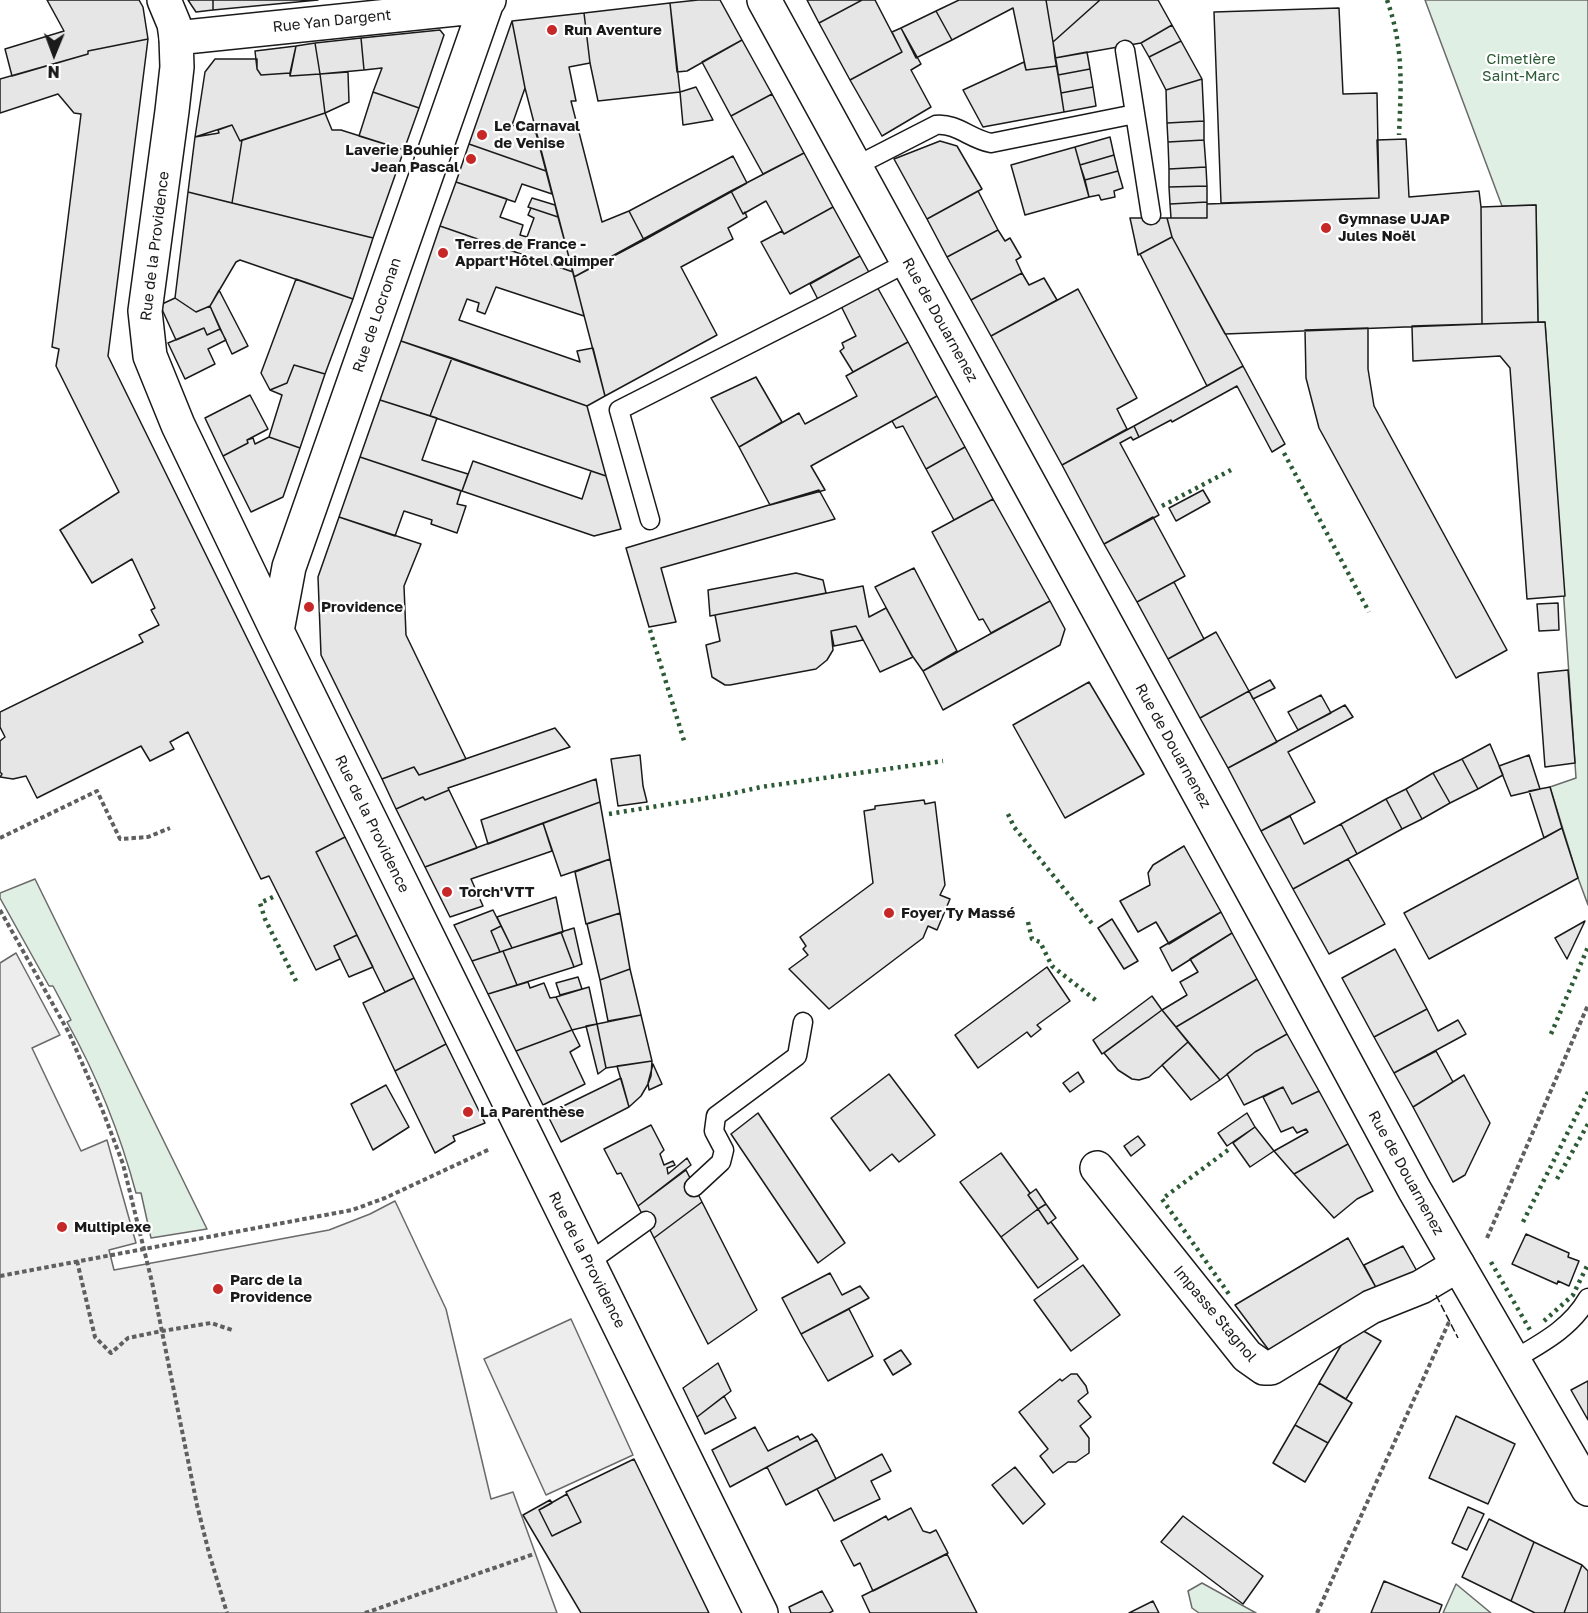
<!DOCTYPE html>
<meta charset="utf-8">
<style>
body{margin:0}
#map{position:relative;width:1588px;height:1613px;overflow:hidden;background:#fff;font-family:"Golos Text",sans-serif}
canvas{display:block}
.north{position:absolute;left:24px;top:24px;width:60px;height:60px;-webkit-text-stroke:4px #fff;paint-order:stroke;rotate:181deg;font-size:16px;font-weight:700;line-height:24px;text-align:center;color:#1a1a1a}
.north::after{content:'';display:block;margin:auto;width:21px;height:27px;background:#1a1a1a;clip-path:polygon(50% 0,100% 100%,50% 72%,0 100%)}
</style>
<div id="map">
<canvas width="1588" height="1613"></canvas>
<div class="north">N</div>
</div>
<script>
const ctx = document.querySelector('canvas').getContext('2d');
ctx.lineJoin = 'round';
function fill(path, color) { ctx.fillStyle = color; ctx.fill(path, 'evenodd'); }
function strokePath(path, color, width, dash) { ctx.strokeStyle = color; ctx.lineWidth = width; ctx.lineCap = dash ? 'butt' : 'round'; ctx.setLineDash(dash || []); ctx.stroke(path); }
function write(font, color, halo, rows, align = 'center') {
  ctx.font = font + ' "Golos Text",sans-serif'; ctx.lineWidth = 4.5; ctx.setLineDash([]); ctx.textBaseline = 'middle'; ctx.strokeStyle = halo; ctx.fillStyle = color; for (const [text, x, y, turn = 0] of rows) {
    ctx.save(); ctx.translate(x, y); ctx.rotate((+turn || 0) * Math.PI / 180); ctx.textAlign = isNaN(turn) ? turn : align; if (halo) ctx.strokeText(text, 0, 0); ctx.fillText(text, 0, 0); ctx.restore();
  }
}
const green = new Path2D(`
 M1425 0H1588V905L1578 878 1550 787 1576 778 1545 322H1538L1536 205 1502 206Z
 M35 879 207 1229 151 1238 141 1193H136C120 1133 97 1076 67 1022L71 1020 53 986H49L0 898V893Z
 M1202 1583 1256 1613H1199L1192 1608 1188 1591Z
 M1456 1584 1491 1613H1443Z`);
fill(green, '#e0efe3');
strokePath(green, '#6a6a6a', 1.5);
const parking = new Path2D(`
 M16 953 60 1035 32 1048 81 1151 107 1140 136 1243 109 1250 114 1270 329 1230 370 1214 395 1201 446 1309 491 1499 513 1492 557 1613H0V963Z
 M571 1319 633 1455 546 1495 484 1359Z`);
fill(parking, '#ededed');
strokePath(parking, '#6a6a6a', 1.5);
const building = new Path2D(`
 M47 0H139L143 7 148 39 88 51V54L12 76 5 49 64 31Z
 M188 0H213V10L196 12Z
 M213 0H318L213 10Z
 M698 0H720L742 40 687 71 677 72 670 3Z
 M807 0H862L819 23Z
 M862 0H875L902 52 850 80 819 23Z
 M959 0H1046L1057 66 1026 70 1013 8 952 40 936 11Z
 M1046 0H1100L1053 42Z
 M1100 0H1158L1172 25 1141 43 1055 58 1053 42Z
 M670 3 680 92 598 101 590 63 584 13Z
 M1339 8 1343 94 1377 93 1379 198 1221 203 1214 12Z
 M936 11 952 40 916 58 901 28Z
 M584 13 590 63 569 67 576 101H571L602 222 629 211 644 240 574 277 525 88 512 21Z
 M512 21 525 88 512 125 536 133 546 171 469 144Z
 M1172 25 1181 41 1149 57 1141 43Z
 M901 28 921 64 911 70 931 107 882 136 850 80 902 52 892 32Z
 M440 30 444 35 419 108 373 92 382 68 364 70 361 38Z
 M361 38 364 70 320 74 315 43Z
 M148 39 108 356 345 837 316 852 357 935 334 946 340 959 316 970 269 876 261 879 188 732 170 742 174 749 150 761 141 746 37 798 26 776 13 779 0 777 2 774 0 772V741L5 737 0 727V712L143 642 139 635 159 625 151 610 155 608 132 559 92 583 60 530 119 492 56 366 59 349 52 347 81 114 74 113 58 94 0 113V79L88 54V51Z
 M742 40 772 94 731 116 702 62Z
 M1181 41 1202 79 1166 90 1149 57Z
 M315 43 320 74 290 76 296 46Z
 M296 46 290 73 261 75 257 69 255 51Z
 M1087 52 1090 69 1058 75 1055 58Z
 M215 59H257V69L261 75 290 73V76L320 74 325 113 240 141 232 125 195 137 205 72Z
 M1024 62 1026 70 1057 66 1064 112 983 127 963 90Z
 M1090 69 1093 87 1061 93 1058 75Z
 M348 72 349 102 325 113 320 74Z
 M1202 79 1204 121 1167 123 1166 90Z
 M696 87 713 120 683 125 680 92Z
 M1093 87 1096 106 1064 112 1061 93Z
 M373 92 419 108 404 150 359 136Z
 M772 94 804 153 763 174 731 116Z
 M325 113 332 130H341L404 150 373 238 232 203 242 140Z
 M1204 121V140L1168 142 1167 123Z
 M232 125 240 141 242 140 232 203 188 192 195 137 219 133 218 130Z
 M1110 137 1114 155 1080 165 1075 147Z
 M1406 139 1409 197 1479 191 1481 207 1482 324 1225 334 1172 237 1167 218H1207V204L1379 198 1377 140Z
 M1204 140 1206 167 1169 169 1168 142Z
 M940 141 957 146 982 189 927 219 894 159Z
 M469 144 546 171 552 194 522 184 515 202 456 182Z
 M1075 147 1089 197 1025 215 1011 165Z
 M804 153 833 207 784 234 766 201 743 214 731 191Z
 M1114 155 1118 171 1085 180 1080 165Z
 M733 156 747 183 644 240 629 211Z
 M1206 167 1207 186 1169 187V169Z
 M1118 171 1123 188 1114 191 1115 197 1101 200 1099 195 1089 197 1085 180Z
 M456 182 507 199 500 217 523 225 520 235 527 237 534 218 528 215 531 208 558 217 573 272 440 226Z
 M1207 186V202L1170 204 1169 187Z
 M731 191 743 214 745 212 747 217 728 228 733 239 681 267 717 335 605 396 574 277Z
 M978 191 998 230 947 257 927 219Z
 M188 192 373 238 353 299 240 260 236 262 210 306 196 312 175 298Z
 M532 198 555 205 558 217 528 207Z
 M1207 202V218H1171L1170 204Z
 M1536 205 1538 322 1482 324 1481 207Z
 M833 207 860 256 790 294 761 242 782 231 784 234Z
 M1130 218H1167L1172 237 1138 255Z
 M440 226 573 272 584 316 496 287 485 314 477 311 479 303 467 299 459 320 580 362 577 351 593 348 605 396 587 406 401 341Z
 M998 230 1005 241 1010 238 1021 257 1016 260 1022 273 971 300 947 257Z
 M1172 237 1243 366 1207 386 1140 254Z
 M860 256 876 285 825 313 810 284Z
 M1022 273 1029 285 1044 278 1057 300 991 336 971 300Z
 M296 279 353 299 325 374 294 365 287 383 270 390 261 373Z
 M876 285 908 342 853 372 840 351 844 348 842 343 856 336 840 304Z
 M1078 289 1137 398 1117 409 1127 429 1062 465 991 336Z
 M219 290 248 346 232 354 210 306Z
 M175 298 196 312 210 306 220 329 207 335 204 328 176 340 160 305Z
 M1545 322 1565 596 1527 599 1510 368 1500 356 1413 361 1412 326Z
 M204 328 207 335 220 329 226 340 208 349 215 364 185 379 168 343Z
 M1368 328V369L1374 406 1507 650 1456 678 1319 428 1306 378 1305 330Z
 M401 341 452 358 430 416 380 400Z
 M908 342 937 396 811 466 825 490 770 505 739 447 799 413 805 424 857 396 846 376Z
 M452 358 587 406 606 476 430 416Z
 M294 365 325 374 300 448 269 437 282 395 270 390 287 383Z
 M1243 366 1285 444 1272 452 1237 386 1172 422 1171 420 1139 437 1134 426Z
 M756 377 782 422 739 447 711 398Z
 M250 395 268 429 247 440 248 443 223 456 205 418Z
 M937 396 965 447 926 469 903 426 896 428 892 421Z
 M380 400 437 418 422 460 468 474 462 491 360 457Z
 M1134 426 1139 437 1133 440 1131 437 1120 443 1159 515 1104 544 1062 465Z
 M269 437 300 448 283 497 251 512 223 456 248 443 247 440 253 438 255 444Z
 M965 447 993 499 954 520 926 469Z
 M360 457 461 491 457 504 466 506 457 533 431 524 432 520 404 511 395 536 339 517Z
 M473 461 582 499 591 471 606 476 621 529 594 536 462 491Z
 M819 490 835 519 661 568 676 622 649 627 626 548Z
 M1203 490 1210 502 1176 521 1169 508Z
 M993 499 1050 601 991 633 983 619 979 620 932 532Z
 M339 517 421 544 404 586 406 635 466 759 419 775 414 767 382 779 321 655 318 577Z
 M1153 517 1185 576 1137 602 1104 544Z
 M914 568 957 651 923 671 911 654 875 587Z
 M796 573 823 580 826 593 710 616 708 590Z
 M1174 582 1204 639 1168 659 1137 602Z
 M863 586 869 617 886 608 913 657 880 672 856 626 831 631 833 650 827 660 816 669 730 685H725L712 677 706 645 720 641 715 615Z
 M1050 601 1065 629 1060 645 943 710 923 671Z
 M1558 603 1559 630 1539 631 1537 604Z
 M856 626 863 640 834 646 831 631Z
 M1216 632 1249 691 1200 718 1168 659Z
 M1568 670 1575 763 1545 767 1538 673Z
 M1270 680 1275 688 1253 699 1249 691Z
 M1089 682 1144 774 1065 818 1013 725Z
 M1249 691 1277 742 1228 768 1200 718Z
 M1321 695 1331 713 1298 730 1288 712Z
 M1345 705 1353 717 1288 752 1315 802 1261 831 1228 768Z
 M555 728 570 747 448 788 449 790 425 800 423 797 396 809 382 779 414 767 419 775Z
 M1490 744 1503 775 1478 789 1462 759Z
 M640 755 643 786 647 802 618 806 611 759Z
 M1529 755 1540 789 1511 796 1499 766Z
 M1462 759 1478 789 1450 803 1433 773Z
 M1433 773 1450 803 1422 819 1406 789Z
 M596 779 600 802 488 844 481 820Z
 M1550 787 1562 828 1544 838 1529 791Z
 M1406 789 1422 819 1402 829 1386 799Z
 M449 790 477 848 425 867 396 809 423 797 425 800Z
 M1386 799 1402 829 1357 854 1341 824Z
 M924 800 925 804 935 802 945 885 940 895 950 899 937 930 928 926 923 938 829 1009 789 969 808 955 803 949 806 946 800 937 873 883 864 811 875 809V806Z
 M600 802 610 859 561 876 543 823Z
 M1290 816 1304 844 1341 824 1357 854 1293 889 1261 831Z
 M543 823 552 851 471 879 483 906 450 917 425 867Z
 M1562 828 1578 878 1429 959 1404 913Z
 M345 837 414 978 385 992 316 852Z
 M1184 846 1221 912 1169 944 1156 922 1138 932 1120 901 1150 885 1148 873 1153 865Z
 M610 859 620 913 586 924 575 872Z
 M1348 859 1385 924 1329 954 1293 889Z
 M556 897 563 932 512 948 497 917Z
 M493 910 501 926 491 931 500 952 472 961 454 925Z
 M1221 912 1232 933 1172 971 1160 948Z
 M620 913 630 969 600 980 587 924Z
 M1112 919 1138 961 1124 969 1098 928Z
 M1585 921 1567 959 1555 938Z
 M501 926 512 948 500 952 491 931Z
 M574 928 582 964 574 967 561 932Z
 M561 932 574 967 517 985 503 951Z
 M1232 933 1257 979 1176 1027 1162 1010 1187 995 1180 982 1198 972 1190 959Z
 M357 935 373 967 349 977 334 946Z
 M1395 949 1427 1009 1374 1037 1342 978Z
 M503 951 517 985 488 994 472 961Z
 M1047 967 1070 1001 1037 1025 1041 1029 1031 1037 1027 1032 978 1068 955 1035Z
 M630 969 641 1015 608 1021 600 980Z
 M578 977 582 989 560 995 556 983Z
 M414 978 446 1044 395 1071 363 1003Z
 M1257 979 1287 1034 1255 1052 1220 1080 1176 1027Z
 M528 982 530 988 544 983 550 998 556 997 572 1030 516 1051 488 994Z
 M589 987 597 1024 572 1030 556 997Z
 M1152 996 1162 1010 1102 1054 1093 1040Z
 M1427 1009 1438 1031 1458 1020 1466 1034 1394 1073 1374 1037Z
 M1162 1010 1188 1042 1149 1077 1139 1080 1132 1079 1118 1070 1104 1053Z
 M641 1015 652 1061 606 1068 597 1024Z
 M597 1024 606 1068 598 1074 586 1026Z
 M572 1030 580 1046 570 1052 585 1084 543 1105 516 1051Z
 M1287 1034 1319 1091 1292 1104 1283 1087 1244 1105 1227 1074 1255 1052Z
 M1188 1042 1220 1080 1191 1100 1162 1065Z
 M446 1044 485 1123 453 1136 455 1141 435 1153 395 1071Z
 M1436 1051 1453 1082 1413 1107 1394 1073Z
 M652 1061 651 1076 648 1084 641 1096 629 1107 617 1066Z
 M653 1064 662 1084 649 1090 648 1083Z
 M1078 1072 1084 1082 1070 1092 1063 1083Z
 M889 1074 935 1135 899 1162 892 1154 870 1171 831 1118Z
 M1464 1075 1490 1123 1465 1175 1453 1182 1413 1107Z
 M621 1078 629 1107 561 1142 547 1114Z
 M386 1085 409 1127 373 1150 351 1104Z
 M1283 1087 1292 1104 1319 1091 1348 1144 1294 1174 1274 1151 1308 1132 1306 1129 1297 1133 1293 1127 1281 1132 1263 1097Z
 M758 1113 845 1243 818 1263 731 1134Z
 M1247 1113 1255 1127 1227 1146 1218 1133Z
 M651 1125 664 1150 660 1154 664 1165 673 1161 675 1165 667 1168 668 1174 687 1158 691 1165 638 1206 621 1173 617 1174 604 1149Z
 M1255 1127 1274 1151 1250 1167 1233 1143Z
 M1138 1136 1145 1145 1131 1156 1124 1146Z
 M1348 1144 1373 1191 1357 1199 1334 1218 1294 1174Z
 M1001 1153 1030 1193 1028 1195 1038 1209 1001 1237 960 1182Z
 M686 1170 702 1202 654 1238 638 1206Z
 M1036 1189 1046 1204 1038 1209 1028 1195Z
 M702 1202 757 1310 708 1344 654 1238Z
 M1046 1204 1056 1218 1048 1224 1038 1209Z
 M1038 1209 1048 1224 1051 1222 1078 1259 1038 1288 1001 1237Z
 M1526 1234 1569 1253 1568 1257 1579 1261 1569 1286 1558 1281 1557 1284 1512 1264Z
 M1348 1238 1379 1293 1274 1357 1235 1305Z
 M1403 1246 1418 1273 1379 1293 1364 1265Z
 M1083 1265 1120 1315 1071 1351 1034 1300Z
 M830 1273 842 1295 860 1286 869 1298 801 1334 782 1298Z
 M849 1309 873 1356 828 1381 801 1334Z
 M1353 1325 1381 1341 1346 1399 1319 1383Z
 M901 1350 911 1364 893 1375 884 1360Z
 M718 1363 731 1391 697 1417 683 1388Z
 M1071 1374H1077L1086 1386 1088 1393 1078 1401 1091 1417 1080 1426 1089 1438V1453L1076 1462H1068L1053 1473 1040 1456 1048 1449 1019 1412 1060 1379 1062 1381Z
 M1588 1381V1420L1571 1390Z
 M1319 1383 1352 1403 1328 1443 1295 1425Z
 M724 1396 736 1418 705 1434 697 1417Z
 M1456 1416 1515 1444 1488 1504 1429 1478Z
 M1295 1425 1328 1443 1305 1482 1273 1463Z
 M755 1427 768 1451 798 1436 800 1440 812 1434 817 1440 730 1487 712 1450Z
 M817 1440 836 1479 786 1505 767 1467Z
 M882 1454 891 1471 871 1481 880 1499 834 1521 817 1489Z
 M634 1459 709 1613H581L523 1515 550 1500 552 1503 539 1510 552 1536 581 1522 566 1492Z
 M1015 1467 1045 1504 1023 1524 992 1485Z
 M567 1494 581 1522 552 1536 539 1510Z
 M1468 1507 1484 1514 1467 1550 1452 1543Z
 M911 1508 923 1531 930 1533 936 1530 948 1553 873 1591 860 1563 854 1566 841 1541 886 1516 888 1520Z
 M1183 1516 1263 1576 1243 1604 1161 1542Z
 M1489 1519 1534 1542 1511 1601 1462 1577Z
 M1534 1542 1582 1565 1564 1613H1535L1511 1601Z
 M947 1554 977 1613H870L862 1596Z
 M1582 1565 1588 1571V1613H1564Z
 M1384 1581 1442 1605 1439 1613H1371Z
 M822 1591 833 1611 829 1613H791L789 1607Z
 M1153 1601 1159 1613H1129Z`);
fill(building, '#e6e6e6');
strokePath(building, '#1a1a1a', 1.5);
const lane = new Path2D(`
 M1125 50 1151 215
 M854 167 936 125C957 123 970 139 991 143L1135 114
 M650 520 619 410 822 307 908 262
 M694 1187 721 1162 724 1150 714 1131 716 1116 797 1056 803 1022
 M589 1262 646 1221
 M1513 1360C1542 1343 1571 1328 1588 1298`);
const street = new Path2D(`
 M164 0 174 24 176 38
 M1097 1168 1247 1356 1264 1368H1271L1371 1307 1421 1287 1458 1265`);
const secondary = new Path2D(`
 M489 0 465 8 176 38 177 67 172 111 145 311 150 356 178 425 277 631 761 1613
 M764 0 1286 952 1414 1189 1588 1489
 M277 631 289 567 487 2`);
strokePath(lane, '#1a1a1a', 21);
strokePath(street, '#1a1a1a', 36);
strokePath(secondary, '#1a1a1a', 36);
strokePath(new Path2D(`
 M0 838 97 791 120 839 148 837 170 828
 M0 910 69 1033 102 1109 123 1164 152 1282 197 1505 209 1553 227 1613
 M1487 1238 1588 1005
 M77 1261 95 1337 111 1353 128 1338 162 1331 211 1323 232 1330
 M0 1276 352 1210 385 1198 490 1149
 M365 1613 534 1554
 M1317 1613 1449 1322`), '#5f5f5f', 4, [4.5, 3]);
strokePath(lane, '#fff', 18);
strokePath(street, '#fff', 33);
strokePath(secondary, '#fff', 33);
strokePath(new Path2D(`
 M1387 0C1404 48 1401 86 1399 135
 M1284 453 1369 612
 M1162 506 1231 470
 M650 630 685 744
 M609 814 725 795 761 787 943 761
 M1008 814 1014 827 1094 926
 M273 897 260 903 265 919 298 985
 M1028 922 1032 939 1040 942 1052 966 1098 1002
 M1551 1034 1588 947
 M1228 1150 1162 1199 1231 1297
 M1557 1179 1588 1124
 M1523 1222 1588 1092
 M1491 1262 1530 1330
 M1544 1321 1573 1295 1588 1264`), '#2b5a34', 4.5, [3, 4.5]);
strokePath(new Path2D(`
 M1436 1295 1458 1338`), '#1a1a1a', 1.5, [8, 3]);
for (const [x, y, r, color] of [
 [552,30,6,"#c62828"],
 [482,135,6,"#c62828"],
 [471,159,6,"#c62828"],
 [1326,228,6,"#c62828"],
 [443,253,6,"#c62828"],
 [309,607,6,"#c62828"],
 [447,892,6,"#c62828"],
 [889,913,6,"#c62828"],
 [468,1112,6,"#c62828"],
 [62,1227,6,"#c62828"],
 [218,1289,6,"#c62828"]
]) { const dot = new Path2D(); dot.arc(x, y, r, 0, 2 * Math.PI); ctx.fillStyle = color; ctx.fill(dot); strokePath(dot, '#fff', 2); }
write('15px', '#1a1a1a', '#fff', [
 ["Rue Yan Dargent",332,21,-6],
 ["Rue de la Providence",155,246,-83],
 ["Rue de Locronan",377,315,-71],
 ["Rue de Douarnenez",940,320,61],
 ["Rue de Douarnenez",1173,746,61],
 ["Rue de la Providence",372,824,64],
 ["Rue de Douarnenez",1406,1173,61],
 ["Rue de la Providence",587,1260,63],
 ["Impasse Stagnol",1215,1314,50]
]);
write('bold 15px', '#1a1a1a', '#fff', [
 ["Run Aventure",564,30],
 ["Le Carnaval",494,126],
 ["de Venise",494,143],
 ["Laverie Bouhier",459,150,"right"],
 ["Jean Pascal",459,167,"right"],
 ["Gymnase UJAP",1338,219],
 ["Jules Noël",1338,236],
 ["Terres de France -",455,244],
 ["Appart'Hôtel Quimper",455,261],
 ["Providence",321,607],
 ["Torch'VTT",459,892],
 ["Foyer Ty Massé",901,913],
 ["La Parenthèse",480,1112],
 ["Multiplexe",74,1227],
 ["Parc de la",230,1280],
 ["Providence",230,1297]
], 'left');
write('15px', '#2b5a34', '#fff', [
 ["Cimetière",1521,59],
 ["Saint-Marc",1521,76]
]);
</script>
